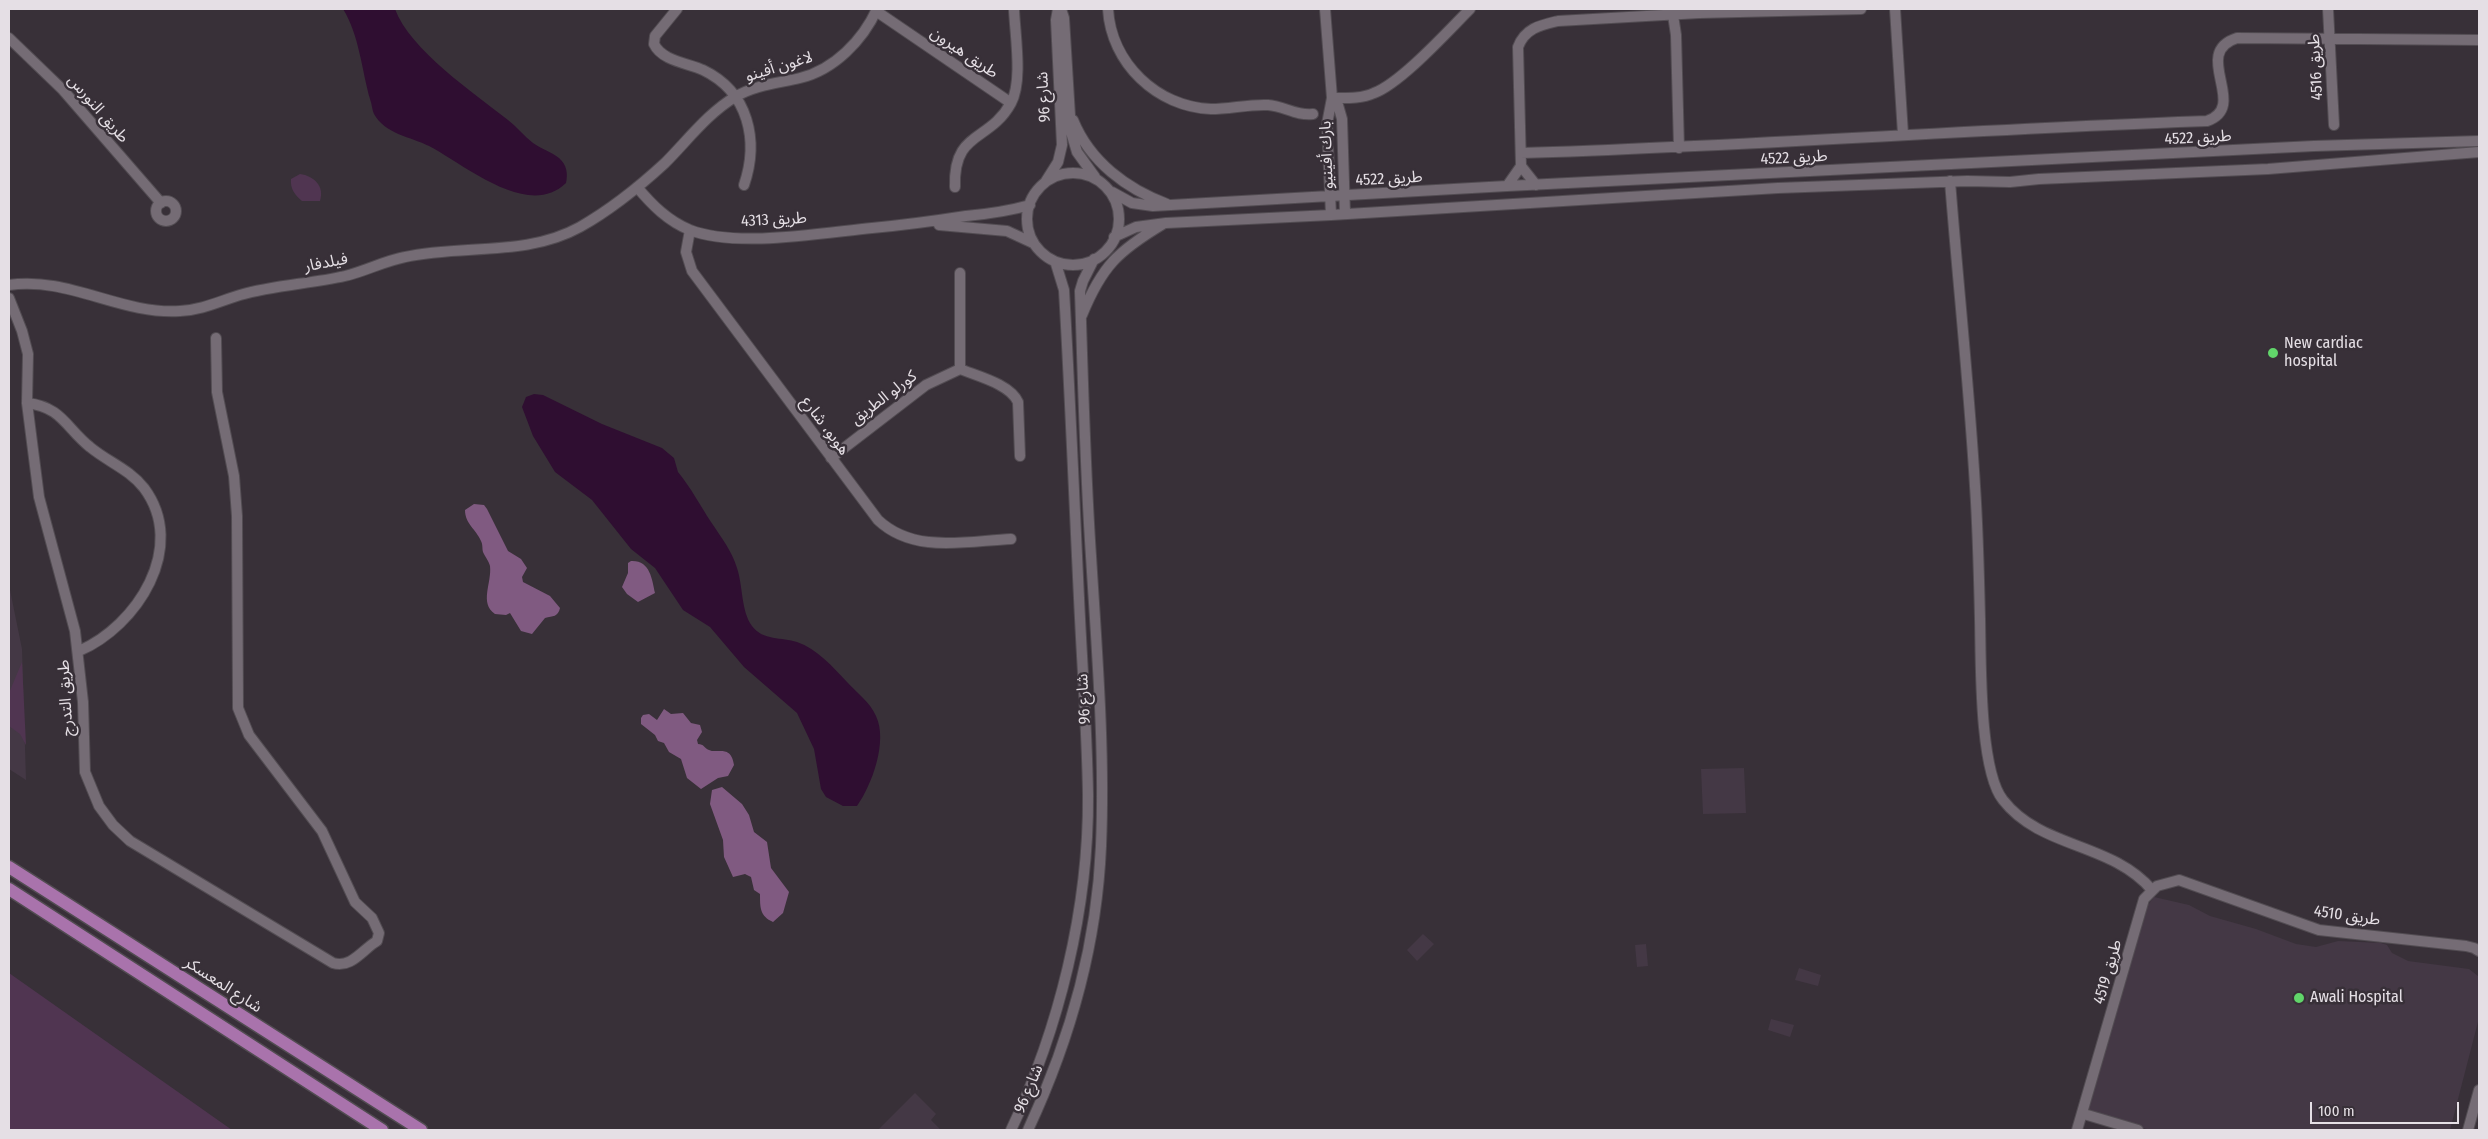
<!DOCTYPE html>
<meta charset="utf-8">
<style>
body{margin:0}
#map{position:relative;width:2488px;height:1139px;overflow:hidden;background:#383038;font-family:"Fira Sans Condensed",sans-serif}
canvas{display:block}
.frame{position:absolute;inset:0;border:10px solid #e5dfe5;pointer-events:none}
.scale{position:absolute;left:2310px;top:1102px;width:149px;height:22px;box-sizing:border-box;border:2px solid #e5dfe5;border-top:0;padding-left:6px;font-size:15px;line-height:18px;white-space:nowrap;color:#e5dfe5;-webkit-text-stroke:4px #383038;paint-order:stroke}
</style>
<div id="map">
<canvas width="2488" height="1139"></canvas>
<div class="frame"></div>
<div class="scale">100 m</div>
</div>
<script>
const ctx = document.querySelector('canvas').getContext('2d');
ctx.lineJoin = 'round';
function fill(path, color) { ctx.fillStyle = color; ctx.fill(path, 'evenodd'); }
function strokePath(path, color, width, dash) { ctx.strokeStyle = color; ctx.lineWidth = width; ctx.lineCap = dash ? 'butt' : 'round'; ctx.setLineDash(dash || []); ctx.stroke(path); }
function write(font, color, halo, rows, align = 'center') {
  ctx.font = font + ' "Fira Sans Condensed","Noto Sans Arabic",sans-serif'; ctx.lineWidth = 5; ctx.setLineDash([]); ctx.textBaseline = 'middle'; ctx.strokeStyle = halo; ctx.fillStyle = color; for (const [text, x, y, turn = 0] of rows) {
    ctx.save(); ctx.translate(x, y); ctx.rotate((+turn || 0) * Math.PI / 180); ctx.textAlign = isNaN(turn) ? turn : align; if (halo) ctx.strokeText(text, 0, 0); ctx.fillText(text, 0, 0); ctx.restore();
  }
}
fill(new Path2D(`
 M9 585 22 649 26 780 9 769Z
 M1744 768 1746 813 1703 814 1701 769Z
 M2154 897 2189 905 2210 916 2256 929 2296 944 2316 947 2338 941 2381 943 2387 945 2392 953 2408 961 2469 969 2478 976 2479 1018 2450 1130H2150L2093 1115 2088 1110 2147 906Z
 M1423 934 1434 944 1417 961 1407 950Z
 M1646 944 1648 966 1637 967 1635 945Z
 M1799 968 1821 975 1818 986 1795 980Z
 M1771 1019 1794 1025 1790 1037 1768 1030Z
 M915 1093 936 1114 931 1120 941 1130H878Z`), '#443845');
fill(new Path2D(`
 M300 174C314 176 325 186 320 201H302C295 195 290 189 291 179Z
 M22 662 26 745 20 734 9 726V693Z
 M9 973 232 1130H9Z`), '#503551');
fill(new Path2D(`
 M474 504 484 505 487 509 508 551 521 559 527 568 522 577 523 582 550 596 560 608C558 617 553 616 545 618L532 634 521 631 510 613 506 615 495 614C479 603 492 583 490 566 489 561 485 557 483 552 482 548 483 545 481 541 476 529 465 524 465 510Z
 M631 561C650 560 652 579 655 593L638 602 627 594 622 587 628 573V563Z
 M664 709 671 714 683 713 691 723 700 725 702 732 697 740 698 744C704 744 704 748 709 750 717 754 731 744 734 765L728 776 718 778 701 789 687 778 681 759 669 752 664 743 658 741 655 735 641 724V718L643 715 649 714 657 720Z
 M722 787 742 804 749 815 754 832 767 842 771 868 789 892 783 913 773 922C760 916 760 908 760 894L754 890 751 877 745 874 733 877 724 857 723 840 710 804 712 790Z`), '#805a81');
fill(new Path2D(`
 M343 9H395C410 50 474 93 508 120 517 127 524 136 533 143 541 149 552 152 559 158 567 165 568 174 566 183 528 220 464 164 429 146 411 137 385 134 374 114 372 110 372 104 370 99 362 71 359 34 343 9Z
 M534 394 543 395 602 424 662 448 674 458 678 472C691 488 700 505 711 522 721 537 732 551 737 568 743 586 741 611 752 626 763 641 782 637 797 642 817 649 833 667 847 682 857 693 870 702 876 716 888 741 872 785 857 806H843L826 797 821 789 814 749 797 713 744 667 710 627 683 610 655 568 631 549 592 500 555 472 533 436 522 407 526 397Z`), '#2f0e31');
const minor = new Path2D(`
 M677 9 655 36 654 44C662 61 688 63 703 70 749 92 759 141 744 185
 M1061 9 1064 18 1071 132 1077 152 1095 177
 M1108 9C1111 63 1157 107 1211 109 1230 109 1249 104 1268 105 1284 106 1296 116 1313 114
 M1325 9 1332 98 1327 124 1331 215
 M1895 9 1903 134
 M2328 9 2334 125
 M876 11 1011 103
 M1673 15 1676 35 1679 148
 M9 38 63 90 161 203
 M1332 98C1346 98 1361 99 1374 93 1401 83 1448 31 1470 9
 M1332 98 1338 105 1342 119 1345 214
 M1073 120C1090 162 1127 189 1167 204
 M1521 153C1750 146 1978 129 2207 121 2250 106 2190 53 2237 38L2479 40
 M1521 166 1536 185
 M1027 219a46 46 0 1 1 92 0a46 46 0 1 1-92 0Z
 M1046 181 1058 162 1062 145 1056 20 1058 9
 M1950 181C1958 283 1969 385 1975 486 1978 530 1979 575 1980 619 1981 660 1979 770 2003 800 2041 849 2111 842 2152 890
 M1507 186 1521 166 1518 47C1525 28 1541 25 1558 21L1699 13 1861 9
 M637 187C652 205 668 221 690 230 737 248 821 233 872 228 904 225 934 221 966 216 988 214 1009 211 1030 205
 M955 187C953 130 989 143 1011 103 1023 81 1015 35 1014 9
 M1112 192 1132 203 1153 206 1507 186 2314 146 2479 141
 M156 211a10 10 0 1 1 20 0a10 10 0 1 1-20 0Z
 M939 225 1007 231 1033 243
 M690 230 686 252 692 271 878 520C914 554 966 541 1011 539
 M1114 237 1136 227 1166 223 1331 215 1778 188 1967 181 2010 182 2039 179 2268 169 2479 152
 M9 285C68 276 121 315 180 311 202 310 220 301 240 295 274 285 310 284 345 276 366 271 384 261 405 257 463 244 526 257 580 227 610 210 640 186 665 163 687 141 708 113 735 97 755 85 779 83 800 78 834 70 863 40 877 9
 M9 298 22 331 28 354 27 403 39 497 75 631 83 702 85 772 99 806 113 825 130 841 333 963C351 969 363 949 377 941L379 933 372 918 355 902 322 831 249 735 238 708 237 516 234 476 217 392 216 338
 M1082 315C1102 266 1118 251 1163 224
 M960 369V273
 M27 403C62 407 66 428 90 447 108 462 129 469 144 488 188 547 137 626 79 651
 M831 458 926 385 960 369C977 376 1010 384 1018 402L1020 456
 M2084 1114 2138 1130
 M1011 1130C1059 1029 1089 908 1088 795 1087 729 1082 664 1079 598 1074 495 1070 393 1064 290L1056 264
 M1028 1130C1069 1042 1097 944 1101 846 1105 750 1097 653 1091 556 1085 468 1083 380 1080 291L1083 281 1094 259
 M2077 1130 2144 899 2157 886 2179 880 2319 930 2466 946 2474 948 2479 951
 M2468 1130 2479 1090`);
const major = new Path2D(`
 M9 867 421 1130
 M9 889 382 1130`);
strokePath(minor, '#524c52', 12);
strokePath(major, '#524c52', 15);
strokePath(minor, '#756c75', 10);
strokePath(major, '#a973ac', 12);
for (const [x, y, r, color] of [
 [2273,353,6,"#61d56a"],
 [2299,998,6,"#61d56a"]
]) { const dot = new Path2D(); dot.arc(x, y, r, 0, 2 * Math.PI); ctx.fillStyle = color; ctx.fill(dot); strokePath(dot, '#383038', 2); }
write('16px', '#e5dfe5', '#383038', [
 ["طريق هيرون",964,53,34],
 ["لاغون أفينو",779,67,-17],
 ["طريق 4516",2316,67,-93],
 ["شارع 96",1044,97,-93],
 ["طريق النورس",98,109,49],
 ["طريق 4522",2198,138,-3],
 ["بارك أفينيو",1327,155,-92],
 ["طريق 4522",1794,158,-3],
 ["طريق 4522",1389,179,-3],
 ["طريق 4313",774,220,-3],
 ["فيلدفار",326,263,-11],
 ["كورلو الطريق",884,398,-37],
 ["هوبو، شارع",825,426,53],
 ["طريق التدرج",66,698,-93],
 ["شارع 96",1084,699,-93],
 ["طريق 4510",2347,916,8],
 ["طريق 4519",2108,972,-74],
 ["شارع المعسكر",223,985,33],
 ["شارع 96",1029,1089,-67]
]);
write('16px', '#e5dfe5', '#383038', [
 ["New cardiac",2284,344],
 ["hospital",2284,362],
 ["Awali Hospital",2310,998]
], 'left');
</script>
